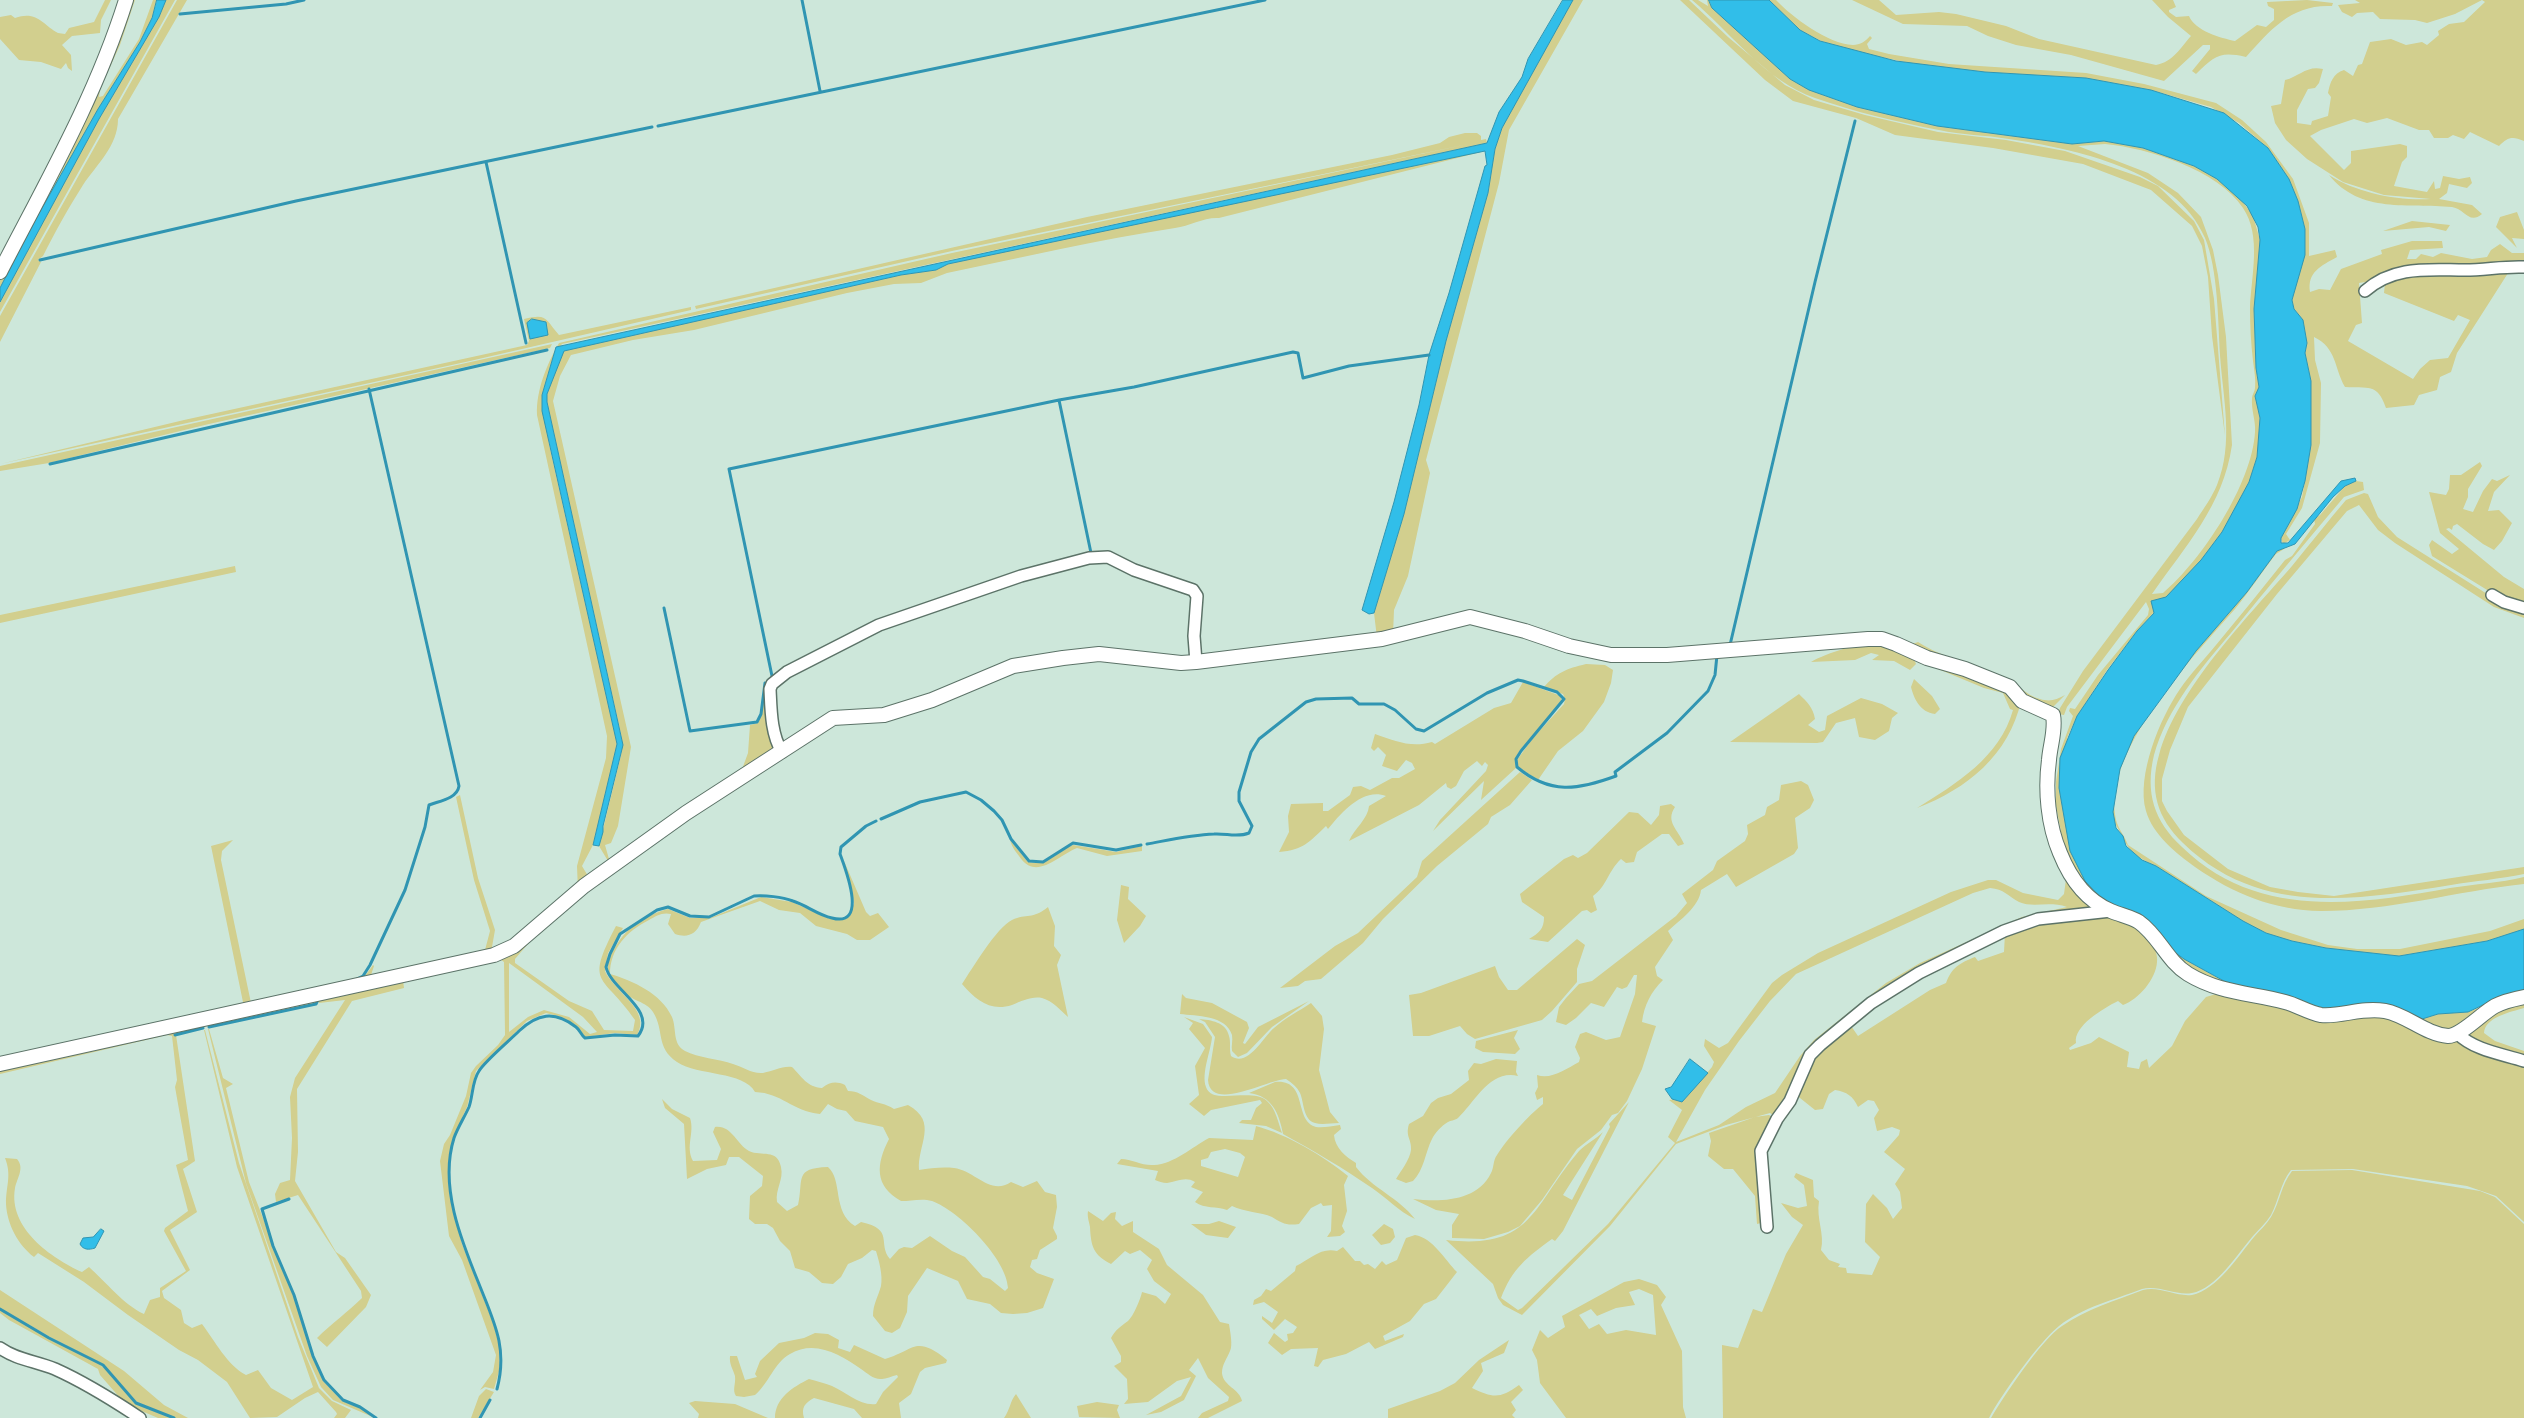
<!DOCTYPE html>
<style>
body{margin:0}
canvas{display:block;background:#cde7da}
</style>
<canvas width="2524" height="1418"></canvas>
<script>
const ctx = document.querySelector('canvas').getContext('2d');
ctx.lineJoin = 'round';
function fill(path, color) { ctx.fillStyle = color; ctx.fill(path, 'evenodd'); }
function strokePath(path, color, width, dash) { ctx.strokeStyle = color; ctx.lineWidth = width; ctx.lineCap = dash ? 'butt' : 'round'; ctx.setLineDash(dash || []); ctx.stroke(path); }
fill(new Path2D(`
 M105 0H111L101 20 100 33 72 36 62 45 71 55 72 71 68 68 66 63 61 69 41 62 19 60 0 39V17L11 15 15 18C37 10 43 25 58 33L65 34 69 28 94 22Z
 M130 0H135L120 45 100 89 99 97 103 96 139 39 153 0H157L152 18 140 42 98 109 0 288V277Z
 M166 0H175L0 312V302L99 119 159 17Z
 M177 0H187L118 119C118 146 97 164 83 185 69 207 55 232 43 256L38 260 41 262 0 342V316Z
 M1573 0H1583L1509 130 1499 183 1426 460 1430 473 1408 576 1394 610 1393 635 1377 638 1374 613 1404 514 1446 341 1488 193 1495 149 1502 128Z
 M1680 0H1689L1728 37 1785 85 1814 100 1865 115 1938 132 2006 140 2065 151 2140 177 2158 186 2194 221 2204 240 2214 299 2225 436 2212 336 2208 277 2202 246 2192 226 2151 190 2083 164 1993 148 1895 135 1856 118 1793 101 1765 80Z
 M1692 0H1698L1708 6 1707 0H1709L1712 8 1790 79 1809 90 1857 107 1937 126 2072 144 2104 141 2143 148 2194 166 2217 179 2240 198 2253 216 2260 240 2254 309 2256 368 2259 387 2255 396 2260 418 2257 457 2249 482 2222 532 2201 560 2137 631 2107 670 2077 716 2067 738 2080 872 2092 887 2113 905 2184 959 2225 982 2302 1001 2321 1009 2407 1012 2422 1019 2438 1014 2468 1012 2505 998 2447 1033 2407 1017 2326 1012 2262 995 2190 971 2169 951 2097 900 2076 875 2064 847 2056 806V782L2061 749 2073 716 2069 711 2070 708 2075 709 2098 675 2148 615 2149 609 2146 602 2067 707 2064 715 2058 714 2060 708 2083 671 2197 519C2204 508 2212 497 2217 485 2234 443 2223 399 2220 355 2218 321 2218 269 2205 238 2176 169 2074 149 2009 139 1985 135 1962 135 1939 130 1897 122 1855 112 1815 98 1766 81 1731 33 1692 0ZM2105 144C2148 148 2218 170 2243 208 2262 236 2251 277 2250 308 2250 326 2251 344 2253 361 2254 369 2256 379 2255 388 2255 391 2252 395 2252 398 2251 410 2256 421 2255 432 2252 484 2202 560 2163 593L2152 594C2186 545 2223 506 2232 445L2226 337 2218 275 2213 250 2201 217 2178 193 2148 173 2078 146Z
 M1769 0H1776C1792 17 1828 44 1853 45 1860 45 1866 41 1870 36L1872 38 1867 44 1869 49 1889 54 1949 64 2086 73 2144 84 2216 103 2242 120 2266 142 2293 179 2309 223V256L2335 250 2337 257C2321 266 2307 272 2310 292L2319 289 2330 290 2341 269 2382 254 2381 250 2412 241H2442L2443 248 2410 250 2407 259H2416L2421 254 2433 257 2441 253 2472 259 2487 257 2491 250 2500 244 2512 253H2524V263H2483L2359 283 2362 323 2356 325 2348 341 2413 379 2420 369 2430 360 2448 358 2470 320 2458 315 2454 321 2384 293 2385 283 2420 275 2510 270 2457 353 2451 372 2440 377 2437 390 2419 395 2414 405 2386 408C2377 382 2368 389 2345 387 2334 368 2337 348 2314 337L2315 360 2321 383 2320 443 2302 508 2286 534 2290 540 2283 544 2281 538 2302 497 2305 481 2311 445V381L2305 353 2307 343 2303 320 2294 309 2292 300 2301 265 2305 229 2298 201 2289 179 2268 148 2239 123 2211 107 2151 90 2086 78 1985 72 1919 65 1862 53 1821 41 1800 30Z
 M1852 0H1879L1896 15 1939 12 1956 14 2006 26 2039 39 2156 65C2173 62 2181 47 2191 36L2168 17 2152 0H2173L2176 7 2169 10V12L2176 17 2189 16C2195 31 2221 38 2235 41L2257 25 2266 27 2274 20V9L2268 6 2267 2 2307 0 2333 3 2332 6C2292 4 2271 29 2246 57 2219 51 2215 56 2196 74L2192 71 2210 49V45H2203L2164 81 2071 55 2016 45 1988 36 1967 26 1903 24Z
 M2355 0H2524V141C2512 136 2508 137 2499 146L2470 132 2464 139 2453 135 2448 138H2434L2429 130H2419L2387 118 2367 123 2354 119 2321 130 2310 136 2344 170 2351 163V151L2400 144 2407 146V157L2402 162 2394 186 2427 192 2434 181 2435 189 2440 188 2443 176 2459 179 2470 177 2472 183 2467 188 2449 184 2447 193 2439 199 2472 205 2482 214C2469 225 2465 209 2452 207 2409 203 2360 214 2329 175 2357 193 2398 201 2431 199L2384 195 2343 182 2307 159 2286 140 2275 123 2271 106 2281 104 2285 80C2300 76 2307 65 2323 69L2319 83 2315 88 2308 89 2297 110V123L2311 125 2312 121 2328 116 2331 97 2328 93C2330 83 2333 73 2344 70L2353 76 2358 65 2362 64 2370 42 2391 39 2406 45 2422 42 2427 45 2439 35 2438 31 2449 24 2464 22 2485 2 2482 0 2455 14 2427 23 2415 20 2380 19 2373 12 2357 13 2352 17 2342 12 2338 5 2360 3Z
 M1465 133H1477L1481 136V140L1486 139 1487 143 562 344 554 354 542 395 549 444 617 744 593 845 582 866 591 881 578 891 577 866 606 758 607 736 537 415C536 390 547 364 559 343L952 253 1478 142 952 251 696 309 695 306 1087 217 1392 155 1440 143 1449 137Z
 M1481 150 1485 151 1219 218C1204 217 1190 226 1175 228 1098 240 1023 257 947 273L921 283 894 284 847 293 694 330 633 340 571 355 560 376 553 401 631 747 618 826 611 843 605 845 611 866 599 846 621 755 622 739 547 402V394L563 351 901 275 936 270 948 264Z
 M2517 212 2524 230V239L2512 238 2517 248 2496 227 2500 217Z
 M2412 221 2450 225 2446 231 2429 227 2383 231Z
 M691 307V310L470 361 0 464 184 420 527 345 529 341 524 319C548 313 545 319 559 335Z
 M552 344 550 348 209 424 49 463 0 471V466Z
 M2480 462 2482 466 2468 489V497L2463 509 2473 512 2483 491 2492 479 2497 481 2510 475 2494 492 2488 511 2499 510 2512 523 2502 541 2494 550 2483 544 2457 524 2453 526 2452 530 2449 528 2446 529 2504 577 2524 589V606L2505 601 2432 556 2429 545 2432 540 2452 554 2459 549 2440 533 2429 492 2446 495 2449 489 2450 475H2461Z
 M2356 481 2363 482 2364 490 2344 497C2306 542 2268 587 2231 633 2200 669 2167 709 2154 755 2145 793 2154 821 2182 847 2257 920 2357 905 2450 888 2475 884 2500 883 2524 877V884C2457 891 2390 911 2321 911 2273 910 2234 894 2195 867 2176 853 2153 835 2146 811 2136 776 2160 718 2180 689 2190 674 2204 660 2216 645 2239 617 2262 589 2285 560L2292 556 2315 524 2314 519 2320 515 2345 486Z
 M2364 493 2368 494 2378 517 2397 537 2503 604 2524 609V618L2494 607 2395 543 2378 530 2359 505 2347 511 2277 594 2188 707 2170 750 2162 779V801L2167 811 2184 835 2228 869 2270 887 2298 892 2334 896 2524 867V874C2500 879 2475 881 2451 885 2356 900 2259 917 2183 843 2157 818 2149 790 2159 755 2177 689 2247 618 2292 566 2310 544 2328 521 2346 500Z
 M2282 549H2284L2276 554C2262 572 2249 592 2235 609 2194 656 2106 747 2115 814 2116 827 2124 834 2128 845L2206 896 2281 930 2328 945 2357 949H2400L2490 931 2524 919V929L2487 941 2398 956 2326 948 2292 941 2266 933 2243 921 2156 866C2140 859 2130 853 2123 838 2119 828 2115 827 2113 814 2105 742 2203 645 2245 594 2257 580 2266 565 2277 551Z
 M235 566 236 572 0 623V615Z
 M1878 642 1993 684 2021 701C2009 755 1967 789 1917 808 1956 784 2000 757 2013 710L2010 709 2003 693 1984 688 1914 659 1916 664 1910 670 1894 661 1872 660 1879 655 1871 653 1855 660 1811 662C1826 653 1860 643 1878 642Z
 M1918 642C1944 659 1976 664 2004 677 2017 683 2025 695 2040 699 2050 702 2056 700 2065 695L2052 708 1907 646Z
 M1586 664 1605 665 1613 670 1611 683 1604 702 1583 731 1558 751 1538 780 1518 767 1517 760 1533 738 1564 704 1565 699 1563 694 1543 688C1557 672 1566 669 1586 664Z
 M1914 679 1932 696 1940 709 1935 714C1920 712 1914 699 1911 687Z
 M1523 682 1561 696 1562 703 1520 750 1515 759 1516 768 1481 800 1484 781 1433 831 1440 820 1486 771 1488 765 1485 762 1482 766 1477 761 1464 771 1456 786 1451 789 1447 787 1446 783 1419 805 1349 841C1354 829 1368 819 1369 806L1386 796C1363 787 1341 813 1328 829L1326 826C1309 842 1304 850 1279 852L1289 832 1288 816 1291 804 1323 803V811H1328L1350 795 1353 787 1361 786 1370 790 1392 778H1399L1415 769 1412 763 1406 760 1397 771 1382 766 1386 755 1378 747 1374 751 1371 748 1375 734C1395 741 1411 748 1432 742L1435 744 1494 708 1511 703Z
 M767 683 780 753 741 772 748 753 750 725 758 723C763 711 760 695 767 683Z
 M1799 694C1807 702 1813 707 1815 719L1808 725 1819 732 1825 730 1827 716 1861 698 1882 704 1898 713 1892 718 1889 731 1875 740 1859 737 1855 718 1836 723 1823 742 1817 743 1730 742Z
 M1520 772 1532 780 1510 805 1491 817 1488 824 1437 866 1383 919 1363 943 1321 979 1305 981 1298 986 1280 988 1335 946 1358 933 1417 877 1422 861Z
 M1801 781 1808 785 1814 800 1810 808 1795 818 1798 848 1794 854 1736 887 1727 874 1701 890C1699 907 1680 920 1668 931L1673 940 1655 967 1657 976 1663 980C1651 992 1644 1005 1642 1022L1656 1026 1642 1069 1627 1101 1618 1113 1612 1115 1601 1130 1577 1149 1542 1200 1520 1226 1508 1232 1484 1239 1452 1238V1225L1459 1214 1436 1210 1413 1199C1440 1202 1477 1202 1491 1173 1494 1168 1493 1160 1497 1155 1507 1139 1529 1115 1543 1104V1097L1537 1100 1535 1093 1538 1087 1537 1075C1551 1080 1566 1069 1579 1062L1580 1058 1575 1047 1580 1034 1586 1032 1606 1040 1620 1037 1635 994 1637 975H1634L1627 987 1622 989 1617 987 1604 1007 1591 1003 1576 1018 1566 1025 1556 1022 1559 1007 1566 998 1579 984 1592 981 1676 916 1687 903 1682 894 1713 870 1717 861 1745 841 1748 834 1747 825 1765 815 1767 807 1779 800 1781 785Z
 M460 795 478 878 495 930 492 947H499L509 943 573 889V895L513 945 493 955 319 994 320 991C344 986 359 987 373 965L374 966 369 981 485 950 490 931 474 880 456 797Z
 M1671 804 1675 807C1665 822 1678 829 1684 844L1678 846 1669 834H1662L1637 852 1634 862 1626 863 1621 859C1608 871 1607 886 1593 896L1597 910 1591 913 1587 910 1582 911 1548 942 1529 939C1539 933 1544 929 1544 917L1522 902 1520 894 1564 859 1573 855 1578 858 1587 853 1629 812 1638 813 1651 825 1659 815 1660 806Z
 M233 840 222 851 221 860 251 1003 244 1007 211 846Z
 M1010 840 1028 862C1050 866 1055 852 1073 845L1116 852 1142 846V851L1107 856 1077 848C1059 855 1038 879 1022 860 1017 853 1012 848 1010 840Z
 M844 861 866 912 870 916 878 913 889 927 870 940H857L847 934 816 926 800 913 779 910 760 901 701 922C696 935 687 938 675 934L668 924 671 914C662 912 656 916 649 920 627 931 610 949 610 974 633 981 661 993 672 1017 677 1029 672 1044 685 1051 698 1058 719 1059 733 1064 743 1067 752 1074 763 1073 774 1071 781 1066 792 1067 802 1077 807 1087 822 1088 830 1082 836 1081 845 1085L848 1091C858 1091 862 1095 871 1100 879 1104 885 1103 894 1109L908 1105C939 1122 917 1145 919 1170 930 1168 943 1167 954 1168 976 1171 990 1196 1011 1182L1023 1187 1037 1181 1045 1192 1056 1195 1057 1207 1053 1228 1057 1236V1239L1040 1250 1037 1259 1032 1260 1030 1267 1037 1273 1054 1279 1043 1308 1027 1313 1013 1314 1001 1313 990 1304 967 1299 958 1281 927 1268 908 1296 907 1312 900 1328 892 1333 885 1331 873 1316C873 1304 878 1297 881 1286 883 1275 879 1261 876 1251L872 1250 862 1258 848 1264 841 1277 833 1284 822 1283 809 1272 795 1268 790 1251 780 1241 773 1228 767 1224H755L749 1219 750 1196 762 1186 763 1176 739 1157H729L726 1165 707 1169 687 1179 684 1124 665 1108 662 1099 672 1109 690 1118C695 1133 685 1146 693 1161L717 1160 721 1149 713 1132 715 1127C732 1125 736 1144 749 1151 762 1157 777 1148 781 1167 784 1180 775 1189 777 1202L787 1211 798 1205C804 1180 793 1168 828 1167 843 1180 832 1212 855 1226L861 1222C895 1229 877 1244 890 1259L899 1249 904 1247 912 1248 930 1236 952 1251 965 1257 983 1277 990 1279 1005 1291 1008 1288C1007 1259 958 1210 932 1201 922 1198 911 1201 901 1201 874 1186 876 1164 889 1139L883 1127 855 1121 846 1111 837 1109 828 1104 820 1114C792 1111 782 1093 755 1092 744 1071 698 1076 677 1062 655 1047 665 1031 653 1012 646 1001 631 1001 623 991 617 985 610 977 608 969 607 963 610 956 613 951 625 928 643 916 668 909L690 918H710L761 897 792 902 830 919H844L850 915 854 903Z
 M2066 879 2105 910 2003 929 1831 1032 1776 1117 1770 1113 1726 1125 1676 1144 1610 1226 1522 1315 1503 1305 1498 1298 1493 1284 1446 1240C1533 1250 1532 1206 1579 1151 1586 1144 1596 1139 1603 1132L1563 1195 1572 1200 1610 1127 1609 1124 1629 1102 1563 1231 1555 1241 1552 1239C1527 1257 1512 1269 1501 1298L1518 1310 1522 1308 1608 1224 1675 1143 1668 1137 1682 1110 1669 1100 1676 1099 1682 1102 1712 1067 1714 1062 1704 1046 1705 1039 1719 1048 1728 1043 1772 983 1782 975 1818 953 1951 892 1988 880H1996L2023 893 2058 900 2064 894ZM1990 888C2004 889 2008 896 2019 902 2032 908 2050 901 2067 907L2022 917 1920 963 1886 983 1814 1040 1800 1056 1775 1093 1746 1107 1719 1125 1676 1142 1705 1090 1739 1041 1770 1001 1796 974 1973 893Z
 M1121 885 1129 887 1128 899 1146 916 1140 926 1124 943 1117 920Z
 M1048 907 1055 926 1054 946 1061 955 1057 965 1068 1017C1060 1010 1053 1001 1042 998 1032 996 1022 1001 1012 1005 990 1012 976 1000 962 984 972 969 997 927 1012 920 1027 913 1032 920 1048 907Z
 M2111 913 2136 922 2155 942C2154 950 2158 955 2157 962 2156 979 2139 999 2123 1005L2118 1001C2104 1008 2073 1026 2076 1043L2069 1048 2070 1050 2091 1043 2099 1037 2129 1052 2127 1067 2139 1069 2141 1062 2147 1059 2149 1068 2172 1046 2185 1021 2206 997 2223 992 2297 1006 2363 1010 2524 1062V1222L2496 1196 2467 1186 2353 1169 2291 1170C2280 1184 2279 1200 2271 1215 2266 1223 2259 1229 2253 1236 2238 1253 2216 1289 2192 1293 2176 1296 2159 1285 2142 1289 2114 1300 2083 1307 2059 1326 2039 1342 2001 1395 1989 1418H1723L1722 1345 1738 1348 1753 1309 1762 1312 1786 1254 1803 1225 1792 1217 1781 1203 1798 1208 1807 1206 1804 1185 1794 1177 1796 1173 1813 1180 1814 1197 1819 1201C1816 1219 1825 1234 1821 1250L1829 1260 1840 1264 1838 1267 1846 1268 1847 1273 1872 1275 1880 1257 1865 1242 1866 1204 1873 1194 1887 1208 1893 1219 1902 1208 1900 1192 1895 1184 1905 1169 1884 1152 1899 1135 1900 1130 1892 1127 1877 1131 1874 1118 1879 1110 1874 1101 1868 1100 1858 1107C1853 1096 1847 1092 1835 1090L1829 1094 1823 1109 1815 1110 1795 1094 1812 1056 1849 1023 1858 1036 1930 990 1946 983C1952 967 1960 963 1975 957L1978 961 2004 952 2005 933 2021 926Z
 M616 926 623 928 608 953 605 971C614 992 652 1010 637 1035L615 1033 585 1037 577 1026 558 1016 546 1013 527 1021 476 1071 467 1107 453 1138 448 1166 450 1198 462 1244 494 1325 499 1346 500 1368 494 1389 485 1387 480 1390 493 1372 496 1355 462 1260 449 1236 440 1161 444 1144 450 1135 466 1096 471 1073 476 1066 498 1045 505 1035 504 962 497 957 539 931 515 959V963L569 1001 592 1011 604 1030 633 1031 635 1020C603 973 584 987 616 926ZM509 963 583 1017 597 1032 590 1034 569 1017 544 1010 528 1017 509 1032Z
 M1577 939 1585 945 1577 969V982L1552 1011 1542 1020 1475 1039 1467 1034 1460 1026 1429 1036H1413L1409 995 1421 993 1495 966 1499 977 1508 990H1517Z
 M403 980 404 988 352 1001 297 1089 298 1152 295 1181 336 1252 345 1258 371 1295 366 1307 327 1347 317 1338C332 1323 348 1312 362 1298L361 1291 298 1195 276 1202 275 1194 280 1183 290 1180 292 1138 290 1097 295 1078 345 1000 319 1003V1002L207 1026 206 1022Z
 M1182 994 1186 998 1212 1003 1247 1022 1249 1028 1243 1043 1245 1044 1258 1027 1309 1001 1272 1027 1247 1053 1238 1057 1232 1051C1231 1046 1233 1041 1232 1035 1226 1015 1196 1016 1180 1014Z
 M2524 999V1008C2511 1012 2485 1017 2484 1033L2495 1041 2524 1051V1059L2465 1040 2464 1031 2484 1015Z
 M1311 1003 1322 1016 1324 1029 1319 1070 1330 1112 1339 1123C1331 1123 1322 1125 1315 1123 1303 1120 1304 1102 1300 1093 1297 1087 1292 1083 1286 1079 1269 1079 1210 1113 1208 1080L1215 1037 1205 1022 1199 1019C1211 1020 1226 1022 1229 1036 1231 1042 1229 1049 1231 1056 1248 1068 1263 1037 1274 1028 1285 1018 1299 1011 1311 1003Z
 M1184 1017 1203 1024 1212 1037C1211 1051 1201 1073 1206 1087 1212 1106 1251 1087 1267 1101 1276 1109 1278 1122 1282 1133L1266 1126 1239 1123 1242 1120H1251L1256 1108 1262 1103 1260 1100 1211 1110 1204 1116 1189 1104 1199 1095 1195 1066 1205 1048 1189 1029 1193 1023Z
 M203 1023 205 1027 174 1034 176 1035 195 1161 183 1169 197 1212 170 1230 190 1270 162 1291 164 1298 181 1310 184 1323 192 1328 202 1324C215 1341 227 1365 246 1375L258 1370 271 1388 292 1400 313 1387 237 1167 204 1030H205L239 1163 298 1337 319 1388 332 1401 351 1410 345 1418H334L337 1414 336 1412 318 1392 305 1398 277 1417 250 1418 227 1382 198 1360 179 1350 128 1315 84 1282 38 1253 34 1257C18 1245 7 1224 6 1204 6 1185 12 1176 5 1158L17 1159C25 1168 17 1178 15 1188 8 1228 51 1258 82 1272L89 1267C106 1282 124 1305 144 1314L150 1300 160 1297V1288L186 1271 164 1231 165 1228 188 1211 176 1165 188 1160 175 1087 177 1080 172 1036 167 1035 0 1074V1068Z
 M208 1029H209L223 1078 233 1084 226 1088 249 1182 293 1295 312 1356 323 1381 342 1401 360 1408 375 1418 333 1400 321 1387 307 1356 246 1183Z
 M1518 1030 1514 1038 1520 1049 1515 1054 1483 1052 1475 1048 1476 1041Z
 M1496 1059 1517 1061 1516 1072 1518 1076C1490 1069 1475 1102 1458 1118 1454 1121 1451 1120 1448 1122 1442 1125 1434 1134 1432 1139 1425 1153 1424 1170 1413 1181L1406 1183 1396 1179C1401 1171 1410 1159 1411 1150 1412 1139 1405 1137 1409 1124L1423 1116 1431 1103 1438 1098 1451 1094 1469 1080 1468 1071 1474 1063 1481 1064Z
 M1275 1082C1309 1079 1293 1121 1316 1127 1323 1128 1332 1126 1340 1125L1341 1129 1334 1135C1335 1148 1346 1157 1356 1163V1167C1372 1188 1399 1198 1415 1219 1398 1211 1387 1198 1372 1188 1343 1168 1314 1151 1283 1134 1279 1113 1272 1096 1249 1093Z
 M1769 1115 1776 1119 1760 1148 1765 1222 1757 1224 1755 1196 1733 1169H1724L1708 1156 1711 1141 1709 1133 1755 1117Z
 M1256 1126C1286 1134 1324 1156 1348 1176L1344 1185 1347 1211 1342 1226 1345 1232 1340 1236 1327 1237 1331 1231 1332 1205 1323 1206 1321 1203 1311 1208 1299 1224C1286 1226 1282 1223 1272 1217 1261 1212 1244 1212 1232 1206L1227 1210C1216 1206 1205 1209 1195 1202L1203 1192 1191 1187 1195 1182C1185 1176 1177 1182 1167 1183 1163 1183 1158 1181 1155 1180L1158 1171 1117 1164 1121 1159C1132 1159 1142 1166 1154 1165 1174 1164 1192 1147 1209 1138L1253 1140ZM1225 1149 1240 1153 1245 1157 1238 1177 1201 1166V1160L1208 1158 1211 1152Z
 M2352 1170 2480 1191 2495 1197 2524 1224V1418H1991C2004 1396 2041 1340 2062 1326 2087 1309 2114 1301 2143 1290 2160 1286 2176 1297 2192 1295 2217 1290 2239 1255 2254 1237 2260 1230 2266 1225 2271 1217 2280 1202 2281 1185 2292 1171Z
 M1088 1211 1103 1221 1111 1213 1116 1212 1115 1219 1122 1226 1133 1221V1232L1159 1249 1167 1265 1203 1295 1220 1322 1229 1324C1230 1331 1233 1345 1230 1351 1227 1359 1222 1364 1222 1373 1223 1386 1240 1389 1242 1401L1208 1418H1198L1202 1413 1228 1401 1229 1397 1208 1378 1198 1358 1189 1370 1196 1376 1184 1400 1161 1412 1146 1415 1181 1396 1191 1377 1177 1381 1148 1402 1124 1404 1128 1399 1127 1379 1114 1366 1121 1362V1356L1111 1338C1116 1329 1120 1327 1128 1321 1133 1317 1141 1298 1142 1292L1156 1296 1165 1304 1171 1294 1154 1281 1147 1269 1152 1260 1140 1250 1130 1254 1125 1251 1111 1264C1093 1255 1091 1246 1090 1227 1089 1221 1087 1217 1088 1211Z
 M1219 1221 1236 1227 1228 1238 1206 1235 1191 1224H1209Z
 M1384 1224 1393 1229 1395 1237 1390 1243 1381 1245 1372 1235Z
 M1415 1235C1433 1238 1445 1260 1457 1272L1436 1299 1424 1304 1410 1321 1383 1336 1385 1341 1404 1334 1403 1337 1375 1349 1369 1342 1346 1354 1323 1360 1318 1367 1314 1366 1318 1348 1291 1349 1282 1355 1268 1343 1274 1333 1285 1342 1288 1340 1287 1334 1293 1333 1297 1327 1285 1319 1274 1330 1262 1319V1316L1272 1323 1278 1312 1264 1302 1253 1305 1254 1300 1261 1296 1266 1289 1271 1291 1295 1271 1296 1266C1310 1259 1321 1247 1337 1251L1343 1247 1355 1261H1360L1364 1265 1368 1264 1375 1269 1382 1261 1386 1265 1397 1260 1406 1238Z
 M1639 1279 1657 1285 1666 1297 1661 1305 1682 1351 1683 1407 1686 1418H1566L1540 1383 1537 1360 1532 1350 1540 1330 1548 1338 1565 1327 1562 1316 1624 1282ZM1639 1289 1653 1295 1656 1335 1626 1330 1607 1334 1599 1324 1589 1329 1579 1315 1591 1309 1597 1316 1616 1308 1635 1305 1629 1292Z
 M0 1290 124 1371 164 1405 188 1418H176L137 1402 103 1364 50 1337 0 1308Z
 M0 1310 49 1339 97 1362 116 1379 136 1404 171 1418H158L130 1406 121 1399 100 1375 98 1369 9 1320 0 1313Z
 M815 1333 828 1334 839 1340 838 1348 850 1352 854 1345 885 1359C914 1351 915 1334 947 1360L946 1363 925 1368 920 1372 911 1394 899 1403 901 1418H862L854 1409 814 1398C805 1403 801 1407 804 1418H775C775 1398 793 1387 809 1379 816 1381 825 1383 832 1386 846 1392 860 1406 876 1404L883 1392 898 1377 897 1375C892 1376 886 1379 882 1379 874 1380 867 1373 861 1369 841 1355 815 1339 790 1354 774 1363 769 1383 755 1395L744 1397 736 1396C732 1390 736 1384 735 1376 733 1369 729 1364 730 1356H737L745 1380 757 1377 755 1374 760 1361 779 1343 804 1338Z
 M1509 1340 1504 1353 1481 1363 1483 1371 1472 1388C1493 1398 1500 1399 1519 1385L1523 1390 1511 1402 1516 1410 1512 1415 1515 1418H1388V1409L1440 1391 1455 1383 1479 1360Z
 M486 1389 494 1392 478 1418H471L479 1396Z
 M1016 1394 1031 1418H1004C1010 1410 1010 1401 1016 1394Z
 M695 1401 735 1404 768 1418H698L699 1414 689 1403Z
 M1097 1402 1119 1405 1117 1410 1120 1418 1079 1417 1077 1406Z`), '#d2cf8e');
const water = new Path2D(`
 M157 0H166L159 17 99 119 0 302V288L28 233 98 109 140 42 152 18Z
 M1563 0H1573L1502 128 1495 149 1488 193 1446 341 1404 514 1374 613 1369 614 1362 610 1394 502 1419 405 1429 355 1449 293 1485 166 1487 165 1485 151 948 264 936 270 901 275 564 351 547 394V402L623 745 603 826V832L599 846 593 845 617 744 542 411V395L556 347 1487 143 1499 112 1522 77 1528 59Z
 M1709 0H1769L1800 30 1820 41 1896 61 1985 72 2086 78 2151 90 2224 113 2268 148 2289 179 2298 201 2305 229V255L2292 300 2294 309 2303 320 2307 343 2305 353 2311 381V445L2305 481 2297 509 2281 538V543H2288L2341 481 2355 478 2356 481 2345 486 2333 497 2295 544 2277 551 2247 592 2196 651 2134 736 2120 769 2113 812 2116 828 2123 836 2126 846 2142 860 2156 866 2243 921 2266 933 2292 941 2326 948 2399 956 2487 941 2524 929V994L2483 1005 2468 1012 2438 1014 2422 1019 2407 1012 2321 1009 2302 1001 2233 986 2184 959 2100 897 2085 881 2070 851 2059 788 2060 758 2077 716 2108 670 2137 631 2154 613 2151 601 2166 597 2201 560 2222 532 2249 482 2257 457 2260 418 2255 396 2259 387 2256 368 2254 309 2260 240 2258 227 2247 206 2217 179 2194 166 2143 148 2104 141 2072 144 1937 126 1857 107 1809 90 1790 79 1712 8Z
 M532 319 546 322 548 335 530 339 527 323Z
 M1690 1059 1708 1073 1682 1102 1672 1099 1665 1089 1671 1087Z
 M101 1229 104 1231 95 1248C89 1250 83 1250 80 1244L83 1238 93 1237Z`);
fill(water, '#31bee9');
strokePath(water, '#3095b2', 1);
strokePath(new Path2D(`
 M802 0 820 91
 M180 14 286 4 304 0
 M658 126 1265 0
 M486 162 526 343
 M40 260 296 201 652 127
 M1059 400 1091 553
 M50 464 547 350
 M664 608 690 731 757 722 761 714 765 683
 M1730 645 1815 282 1855 121
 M772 676 729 469 1059 400 1134 387 1293 352 1298 353 1303 378 1349 366 1429 355
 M881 819 920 802 966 792 981 800 994 811 1002 820 1011 839 1029 861 1043 862 1073 843 1116 850 1141 845
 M1147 844C1169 840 1191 835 1214 834 1226 833 1237 838 1249 833L1252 826 1239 801V792L1251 752 1259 739 1306 702 1316 699 1352 698 1359 704H1384L1395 710 1416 729 1424 731 1487 693 1518 680 1523 681 1557 692 1564 699 1521 751 1516 759 1517 767C1550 795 1578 790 1616 776L1615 772 1667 733 1708 691 1715 675 1717 655
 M357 979 363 976 370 965 405 890 425 827 429 805C439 801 457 799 459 786L369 389
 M209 1027 316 1004 317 1002
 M175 1035 203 1028
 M289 1199 262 1209 273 1246 294 1295 313 1356 324 1380 343 1400 360 1407 376 1418
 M0 1309 49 1338 103 1365 136 1403 174 1418
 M497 1389C508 1348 494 1322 479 1284 461 1240 439 1186 454 1138 458 1127 464 1118 469 1107 473 1096 472 1081 479 1071 484 1062 510 1040 519 1031 537 1014 554 1010 576 1027 580 1030 581 1035 585 1038L615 1035 638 1036C658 1010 611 990 606 967L610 954 620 934 657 910 668 907 690 916 709 917 754 896C765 895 782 897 793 901 806 905 818 915 832 918 869 928 845 868 840 854L841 847 866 826 876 821
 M480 1418 490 1400`), '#3095b2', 3);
const minor = new Path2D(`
 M2365 291C2394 265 2429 270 2465 270 2485 270 2504 266 2524 267
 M2492 595 2504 602 2524 608
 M782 752C771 734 771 710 770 689L772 684 787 672 879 625 1021 576 1089 558 1108 557 1134 570 1193 590 1197 596 1194 636 1196 662
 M2458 1034C2474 1050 2502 1054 2524 1061
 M1767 1227 1761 1151 1777 1119 1790 1101 1810 1055 1820 1045 1871 1003 1919 973 2004 931 2038 919 2111 911
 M0 1348C17 1360 36 1361 55 1369 84 1382 113 1400 140 1418`);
const tertiary = new Path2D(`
 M0 272C46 183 96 96 126 0
 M0 1064 494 955 514 946 584 886 686 813 833 718 884 715 932 700 1013 666 1063 658 1099 654 1181 663 1196 662 1382 639 1470 617 1525 631 1569 646 1611 655H1667L1868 639H1882L1896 644 1927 658 1965 669 2010 687 2022 701 2053 715C2056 730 2050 745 2049 760 2045 790 2048 825 2060 853 2070 878 2085 900 2111 911 2120 915 2131 917 2139 922 2159 936 2167 961 2188 974 2219 993 2251 993 2285 1002 2297 1005 2309 1013 2321 1015 2342 1017 2361 1007 2385 1011 2407 1015 2425 1034 2448 1036 2461 1036 2482 1013 2495 1006 2504 1001 2514 999 2524 997`);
strokePath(minor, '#5c7368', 14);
strokePath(tertiary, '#5c7368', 16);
strokePath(minor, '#fff', 11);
strokePath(tertiary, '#fff', 14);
</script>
